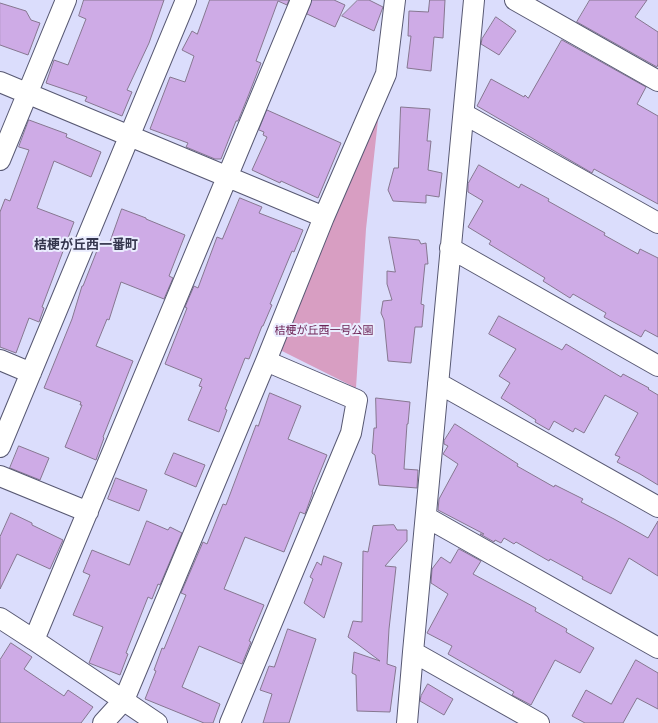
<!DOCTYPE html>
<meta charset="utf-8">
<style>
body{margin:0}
canvas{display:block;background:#dbddfc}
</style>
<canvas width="658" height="723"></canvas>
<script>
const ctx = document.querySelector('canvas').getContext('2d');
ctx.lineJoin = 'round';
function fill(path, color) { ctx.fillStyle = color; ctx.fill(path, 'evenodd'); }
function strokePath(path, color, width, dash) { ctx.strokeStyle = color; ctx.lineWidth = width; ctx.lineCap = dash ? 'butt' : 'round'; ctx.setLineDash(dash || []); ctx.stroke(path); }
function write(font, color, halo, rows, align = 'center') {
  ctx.font = font + ' Overpass,"Noto Sans JP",sans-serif'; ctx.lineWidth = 4; ctx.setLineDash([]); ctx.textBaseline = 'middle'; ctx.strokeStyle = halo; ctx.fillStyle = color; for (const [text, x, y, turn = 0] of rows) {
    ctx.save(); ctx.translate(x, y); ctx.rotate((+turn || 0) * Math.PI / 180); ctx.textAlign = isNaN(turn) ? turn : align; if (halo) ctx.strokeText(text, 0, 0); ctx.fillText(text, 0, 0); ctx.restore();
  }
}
fill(new Path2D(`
 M380 102 366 229 356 388 278 349Z`), '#d89ec2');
const building = new Path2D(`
 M84 0H164L149 43 127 90 132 92 122 116 85 101 87 97 46 83 54 60 68 65 86 19 79 16Z
 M210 0H289L287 5 278 1 256 61 261 63 249 94 238 121H236L221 159H215L186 147 188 143 150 129 170 77 185 82 194 56 182 50 192 31 197 34Z
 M312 0H334L345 5 335 27 307 14Z
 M358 0H369L383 7 374 31 342 16Z
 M430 0H445L443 38 434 37 431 71 407 68 411 36H408L409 11 428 12Z
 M590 0H647L635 17 658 32V64L657 67 577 22Z
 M0 3 26 11 31 20 40 23 28 55 0 45Z
 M496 17 516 31 499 55 481 44 482 39Z
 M562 40 646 87 637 104 658 116V204L594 169 592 173 477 106 491 79 524 97 525 95 528 98Z
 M401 107 430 109 427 141H431L428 170 442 173 439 197 426 195V203L393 201 388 190 394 168H398Z
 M267 110 341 143 318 198 281 181 280 183 252 170 267 137 263 135 264 132 259 130Z
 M29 120 67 134 66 137 101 152 91 177 54 161 37 208 74 222 42 307 44 308 39 322 29 318 16 353 0 347V212L5 199 10 201 29 150 19 147Z
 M479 165 519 188 521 184 549 199 548 201 605 233 604 235 638 254 640 249 658 258V337L645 330 641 337 604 317 606 313 573 294 570 298 543 281 545 278 489 244 491 241 468 227 483 201 468 192V184Z
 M240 198 262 207 259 213 303 230 294 252 292 251 270 304 272 305 263 326H262L249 359 245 358 225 409 227 410 219 432 188 420 202 387 199 386 202 379 165 364 187 308 185 307 194 286 198 288 217 237 222 239Z
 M122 209 146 218V219L185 235 169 276 173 278 164 299 121 282 109 320 107 319 96 346 133 361 103 437 104 438 96 460 65 447 82 405H80L81 402 44 388 72 319 82 286H83L100 243 108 246Z
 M389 237 419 240 421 244 426 243 428 264H425L421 304 424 305 422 327H415L411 363 388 361 384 320 381 313 383 301 392 300 387 284V271L395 272Z
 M499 316 562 350 566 344 621 377 623 374 649 388 648 389 658 395V485L640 474 617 462 620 457 615 455 638 413 605 395 584 433 575 428 573 432 554 421 549 430 535 422 536 420 501 398 510 383 499 376 516 349 489 334Z
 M270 393 301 406 288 439 327 455 312 492H313L305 514 300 512 284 552 245 537 224 589 264 605 249 641 251 642 242 664 199 646 182 687 220 704 213 723H204L145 699 156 671 154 670 162 648 164 649 186 595 181 593 203 542 207 544 223 504 226 505 256 425 258 426Z
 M376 398 410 402 408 424H407L404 469 418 470 417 488 379 485 375 455 372 453 374 428H376Z
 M455 424 518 464 517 466 554 487 555 485 583 499 581 502 614 519 648 538 658 521V576L629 558 611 594 582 579 583 577 550 559 549 561 516 542 514 544 504 538 501 543 495 540 494 542 480 534H484L438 510 439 499 458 464 443 454 448 446 444 444V441Z
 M19 446 49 458 40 480 10 468Z
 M174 453 205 465 196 487 165 474Z
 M116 478 147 490 139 511 108 499Z
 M11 513 32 523V525L63 540 50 569 17 554 0 589V537Z
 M147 521 168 530 170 527 182 533 160 585 158 584 152 599 148 597 126 653 128 654 120 675 89 663 103 627 73 615 90 575 83 572 92 550 129 565Z
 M394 525 397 530H407V541L385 566 396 567 389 629 387 664 396 667 390 712 357 711 356 675 352 673 354 652 380 661 348 637 353 621 362 622 363 551 368 552 373 526Z
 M459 549 481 561 473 574 536 608 535 611 567 629 566 632 594 648 580 673 555 660 531 705 512 695 514 692 448 654 452 646 427 633 448 594 431 583 432 569 441 557 450 563Z
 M324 556 342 563 324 618 304 603 313 579 310 577 317 562 321 565Z
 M288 629 316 639 289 723H263L272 694 260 690 269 666 274 667Z
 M11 643 32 657 24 669 64 696 68 690 93 707 81 723H0V660Z
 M636 660 658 673V709L637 698 623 723H585L572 716 586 690 611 704Z
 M428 684 453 699 444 715 420 701 421 696Z`);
fill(building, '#ceabe6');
strokePath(building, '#867790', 1);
const minor = new Path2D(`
 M474 0 413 652 539 723
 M515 0 658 81
 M0 82 324 217
 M464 114 658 223
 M0 160 66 0
 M450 248 658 366
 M0 360 31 373
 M438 383 658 507
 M0 447 186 0
 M0 476 88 512
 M426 517 658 648
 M0 618 34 640
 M103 723 124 700 266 361 324 217 386 74 395 0
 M157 723 34 640 301 0
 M230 723 351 433 357 400 266 361
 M407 723 413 652`);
strokePath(minor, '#585973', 22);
strokePath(minor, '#fff', 20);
write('11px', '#6d2457', '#eaecfe', [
 ["桔梗が丘西一号公園",324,332]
]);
write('bold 13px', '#34354d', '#eaecfe', [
 ["桔梗が丘西一番町",86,246]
]);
</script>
